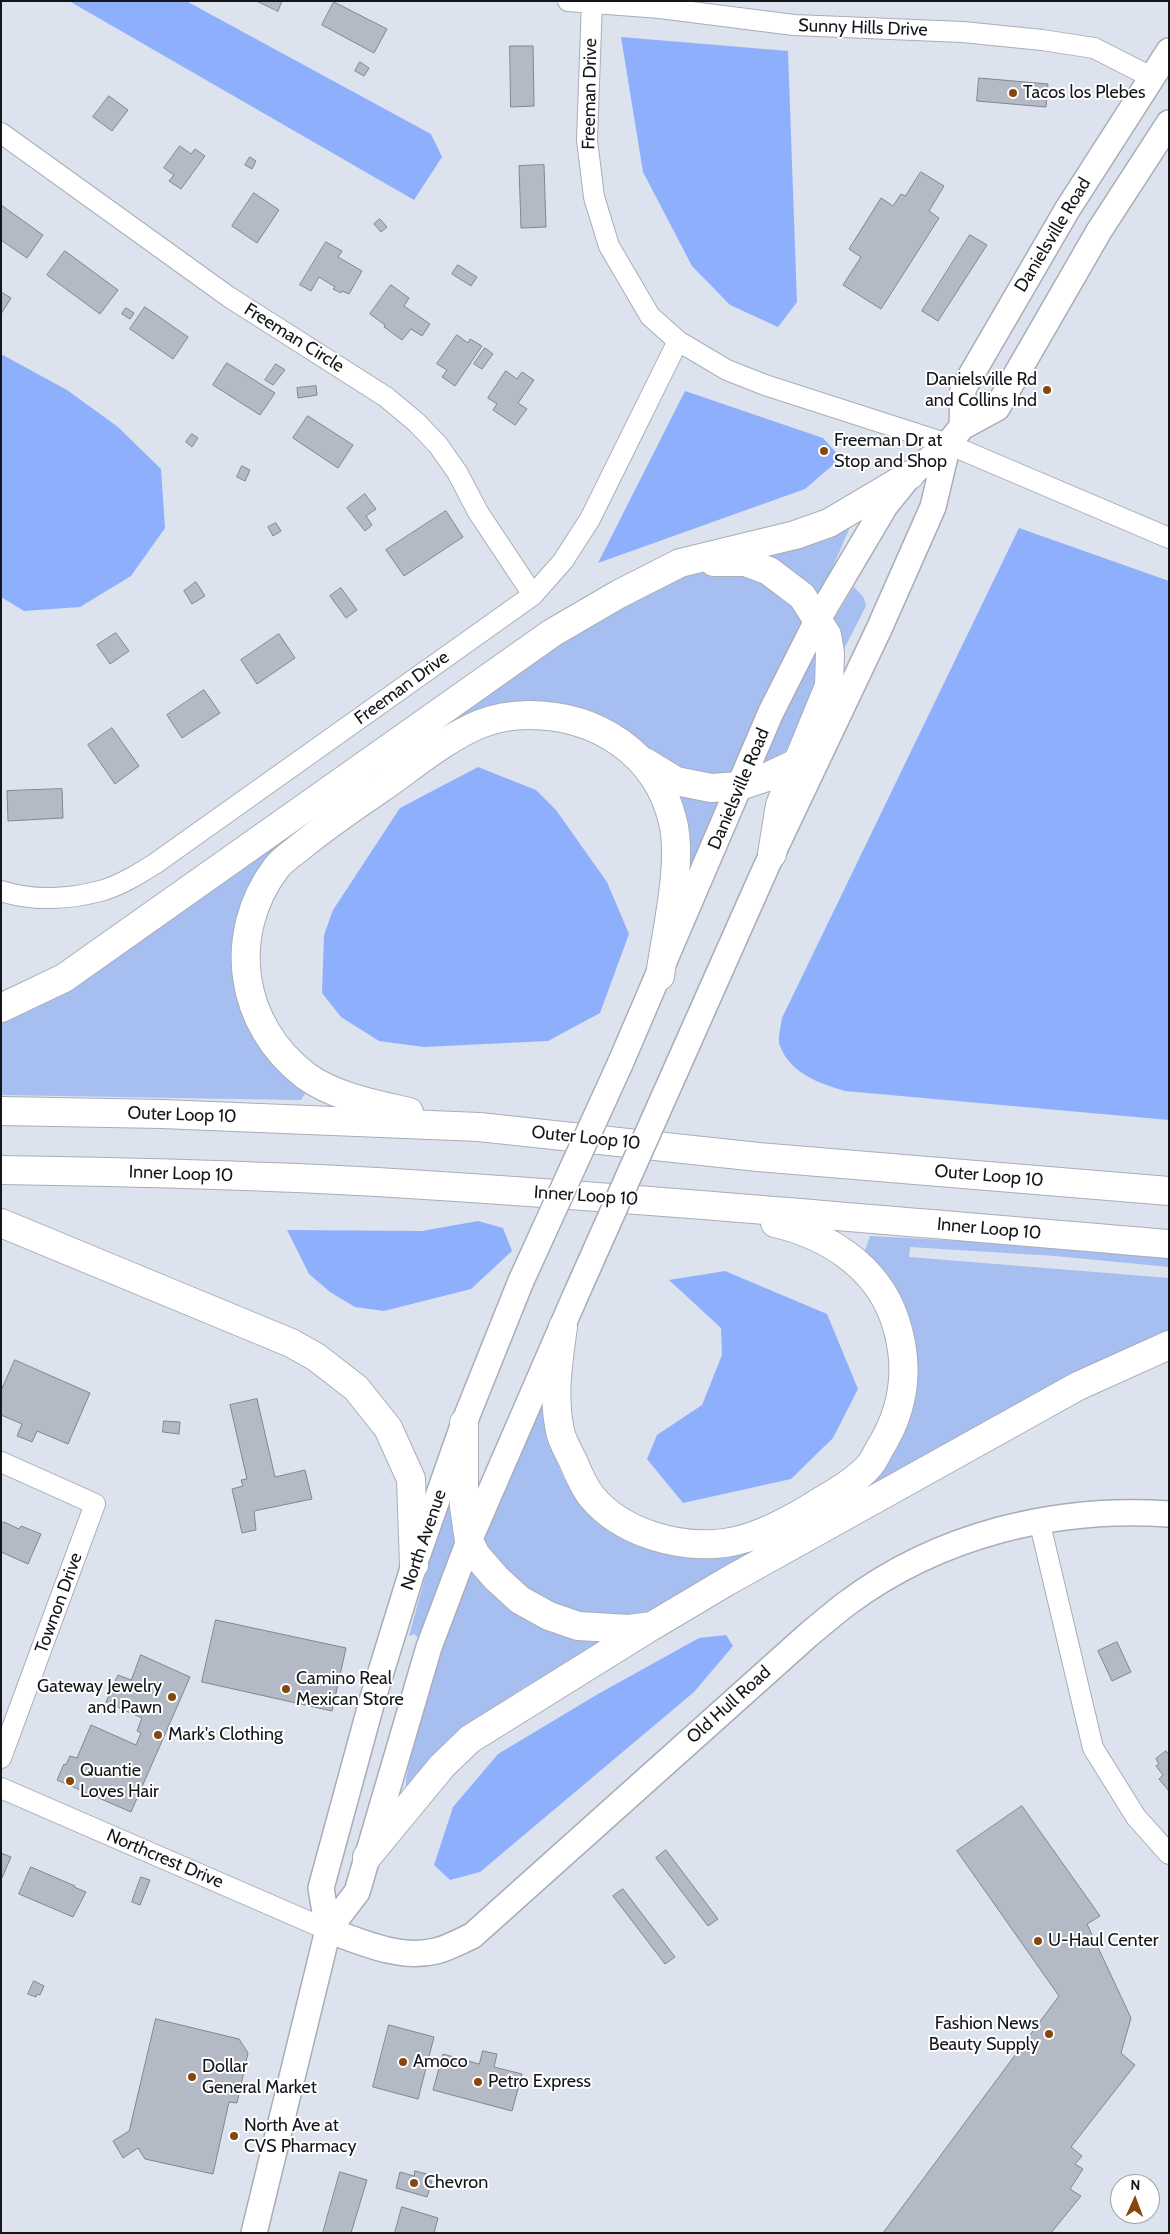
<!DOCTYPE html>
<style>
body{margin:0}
#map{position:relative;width:1170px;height:2234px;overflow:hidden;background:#dce2ee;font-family:Cabin,sans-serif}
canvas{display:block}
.frame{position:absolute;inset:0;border:2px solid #14161a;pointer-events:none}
.north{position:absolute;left:1110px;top:2174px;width:50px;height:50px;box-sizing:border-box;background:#fff;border:1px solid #a1a2a3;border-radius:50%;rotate:2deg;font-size:14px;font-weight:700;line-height:20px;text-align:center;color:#14161a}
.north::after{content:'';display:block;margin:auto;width:18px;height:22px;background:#86460c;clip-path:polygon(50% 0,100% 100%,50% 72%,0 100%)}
</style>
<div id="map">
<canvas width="1170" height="2234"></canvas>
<div class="frame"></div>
<div class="north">N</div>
</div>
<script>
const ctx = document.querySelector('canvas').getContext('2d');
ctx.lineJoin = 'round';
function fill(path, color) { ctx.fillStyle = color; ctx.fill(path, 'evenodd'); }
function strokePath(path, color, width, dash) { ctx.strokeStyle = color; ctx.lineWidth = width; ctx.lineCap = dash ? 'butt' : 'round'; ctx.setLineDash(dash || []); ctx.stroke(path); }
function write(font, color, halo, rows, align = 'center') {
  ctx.font = font + ' Cabin,sans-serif'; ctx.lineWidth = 4; ctx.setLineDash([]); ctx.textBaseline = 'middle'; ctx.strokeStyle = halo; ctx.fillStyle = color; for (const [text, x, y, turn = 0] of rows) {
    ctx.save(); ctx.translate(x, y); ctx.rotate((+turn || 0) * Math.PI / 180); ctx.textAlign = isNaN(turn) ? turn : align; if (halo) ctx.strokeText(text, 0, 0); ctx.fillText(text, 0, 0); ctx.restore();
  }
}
fill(new Path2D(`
 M851 525 819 598 748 555Z
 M698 570 754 574 808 618 731 777 700 779 530 706 303 832 236 952 308 1089 301 1100 1 1095V1020L557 642 661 584Z
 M854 587 864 598 866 606 843 651 830 626Z
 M817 654 820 679 794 745 776 758 764 764 763 759 814 655Z
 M677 793 723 797 681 894Z
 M870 1236 999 1243 1169 1258V1267L1055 1256 910 1247 909 1257 1169 1278V1337L647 1615 593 1620 522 1593 481 1539 546 1395C549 1419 550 1444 559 1467 585 1531 651 1561 717 1556L827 1507 910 1399 864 1253Z
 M453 1489 459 1534 419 1638 414 1634 409 1636 439 1526Z
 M472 1561 607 1641 523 1688 483 1715 408 1787 406 1786V1779L425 1687Z`), '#a7bef1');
fill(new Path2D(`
 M69 1H186L431 134 442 157 414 200Z
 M621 37 788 51 797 302 778 327 730 305 692 266 643 172Z
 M1 354 67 390 118 427 161 469 165 528 131 576 80 607 24 611 1 597Z
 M685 391 823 438 841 458 805 489 598 563Z
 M1019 528 1169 581V1120L845 1091C819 1083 791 1074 780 1046 777 1039 781 1026 782 1018Z
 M478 767 536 790 556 810 607 882 629 934 600 1013 548 1041 424 1047 379 1041 341 1017 322 993 324 935 333 910 400 808Z
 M478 1221 503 1228 512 1251 471 1289 384 1311 355 1307 330 1292 309 1274 287 1230 422 1231Z
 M725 1271 827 1314 858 1389 833 1438 791 1479 683 1503 647 1459 657 1435 702 1405 722 1355 721 1328 669 1280Z
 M726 1635 733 1646 694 1692 480 1872 450 1880 434 1865 453 1807 498 1754 598 1694 699 1638Z`), '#8eb0fc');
const building = new Path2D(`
 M257 1H282L278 11Z
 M334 2 387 29 374 53 322 25Z
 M510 46H533L534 106 511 107Z
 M360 62 369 68 364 76 355 71Z
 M979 78 1048 84 1046 107 977 101Z
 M109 96 128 110 112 131 93 117Z
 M180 146 191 154 195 149 205 156 181 189 169 181 174 175 164 168Z
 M250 157 256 161 252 169 245 165Z
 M544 165 546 227 521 228 519 166Z
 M921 172 944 186 929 211 939 218 881 309 843 285 861 257 849 249 881 198 893 206 901 194 905 196Z
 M254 193 279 210 257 243 232 226Z
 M1 205 43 235 27 258 1 240Z
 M380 219 387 227 381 232 374 224Z
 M970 235 987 245 938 321 922 311Z
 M326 242 342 251 338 257 362 271 349 294 342 291 341 293 333 289 335 287 319 277 311 291 300 285Z
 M65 251 118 290 100 314 47 275Z
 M458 265 477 277 471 286 452 274Z
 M391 285 409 298 404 306 430 324 422 336 411 329 402 340 384 327 385 325 370 314Z
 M1 292 11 298 1 314Z
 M145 307 188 337 173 359 130 329Z
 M126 308 134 313 130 319 122 314Z
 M457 335 468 343 470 339 482 346 455 386 442 377 447 370 437 364Z
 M485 348 493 354 482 369 474 364Z
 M227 363 275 393 260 415 213 385Z
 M276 364 285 370 273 385 265 380Z
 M506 371 517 379 522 372 534 380 518 403 527 409 515 425 493 410 497 404 488 398Z
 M316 386 317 395 298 398 297 388Z
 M308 416 353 445 338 468 293 438Z
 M192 434 198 438 192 447 186 442Z
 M242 466 250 470 245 481 237 477Z
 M365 494 376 509 366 516 372 525 365 531 347 508Z
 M446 511 463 537 404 576 386 550Z
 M276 523 281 531 273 536 268 527Z
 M196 582 205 596 192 604 184 591Z
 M341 588 357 610 346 618 330 596Z
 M116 633 129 651 110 664 97 645Z
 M279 634 295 658 257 684 241 660Z
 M204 690 220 713 182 738 167 715Z
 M112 728 139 766 115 784 88 745Z
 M62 789 63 818 8 821 7 791Z
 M15 1360 90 1393 68 1444 37 1431 32 1442 25 1439 17 1436 22 1424 1 1415V1391Z
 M257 1399 275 1477 305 1470 312 1499 254 1511 256 1530 242 1533 232 1489 243 1486 241 1480 247 1479 230 1405Z
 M164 1421 180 1422 179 1434 163 1432Z
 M4 1522 19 1529 21 1526 41 1534 28 1564 1 1552V1524Z
 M216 1620 346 1648 332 1711 202 1682Z
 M1117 1642 1131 1672 1112 1681 1098 1651Z
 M141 1655 190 1677 131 1812 57 1780 64 1764 66 1765 70 1756 77 1758 91 1725 136 1745 141 1733 137 1731 142 1718 106 1702 118 1675 131 1680Z
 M1166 1751 1169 1755V1791L1159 1779 1163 1775 1156 1766 1159 1764 1156 1759Z
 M1022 1806 1100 1916 1087 1924 1131 2018 1121 2053 1135 2065 1071 2147 1082 2156 1075 2164 1083 2169 1070 2189 1081 2196 1051 2233H883L1059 1996 957 1851Z
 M666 1850 718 1919 708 1926 656 1858Z
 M1 1853 11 1857 1 1880Z
 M31 1867 75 1886 74 1887 86 1892 73 1917 19 1894Z
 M141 1877 150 1880 140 1905 132 1902Z
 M623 1889 675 1957 665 1964 613 1896Z
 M34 1981 44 1986 40 1995 37 1994 36 1997 28 1994Z
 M156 2019 239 2039 248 2053 237 2103 229 2102 213 2174 145 2159 138 2148 123 2158 113 2141 129 2131Z
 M389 2025 434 2037 418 2099 373 2087Z
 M483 2051 497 2054 494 2067 522 2074 512 2111 433 2090 443 2054 479 2064Z
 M415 2171 427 2174 426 2180 432 2181 427 2197 396 2188 400 2172 414 2176Z
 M340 2172 367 2180 351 2233H323Z
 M402 2207 438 2218 434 2233H395Z`);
fill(building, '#b3b9c5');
strokePath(building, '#808691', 1);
const minor = new Path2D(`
 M568 1 660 8 794 25 963 32 1042 40 1094 48 1151 77
 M592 1 587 140 594 197 609 246 650 316 678 341 727 370 765 385 948 444 1169 538
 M1 133 229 297 386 397 416 422 438 445 457 472 478 512 533 595
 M1 891C34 902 72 899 104 890 123 884 140 873 156 863L533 595 563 561 590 519 678 341
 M1 1462 95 1504 1 1758
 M1039 1520 1093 1748 1136 1817 1169 1854
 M1 1788 328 1930`);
const major = new Path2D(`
 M962 427 963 389 1067 210 1169 51
 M620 1064 771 712 818 619 885 506 910 475 948 444 962 427 997 408 1099 231 1169 123
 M675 1072 767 865 879 629 933 507 948 444
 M328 1930C361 1942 400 1960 436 1951 449 1948 460 1941 472 1936L807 1636C820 1625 833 1614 846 1604 938 1535 1055 1506 1169 1514
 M328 1930 357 1892 429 1647 469 1541 574 1299
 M254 2233 328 1930 321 1888 372 1701 414 1565 464 1423 521 1281`);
const highway = new Path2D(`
 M714 562H745L769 571 802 596 827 635 830 653 829 686 780 805 772 854
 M645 762 676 781 711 788 740 786 767 777 805 759
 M1 1008 64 978 552 633 619 594 680 563 795 535 829 523 910 475
 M1 1111 162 1114 479 1127 758 1157 1169 1191
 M409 1112C375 1104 335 1097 306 1076 239 1025 226 935 276 868 282 860 291 854 299 848 324 827 352 808 380 789 412 767 444 739 480 724 495 718 512 715 529 715 596 715 657 753 673 822 683 864 666 932 660 976
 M1 1170C127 1172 252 1175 377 1182 641 1198 905 1222 1169 1244
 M1 1223 291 1343 316 1357 356 1388 388 1428 411 1479 414 1565
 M563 1327C558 1363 552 1399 561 1435 564 1444 569 1453 573 1461 578 1473 584 1487 592 1497 622 1533 679 1549 725 1543 756 1539 795 1518 821 1501 838 1491 857 1480 870 1465 874 1460 877 1453 880 1448 905 1408 910 1365 895 1320 877 1266 827 1235 775 1223
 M464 1423V1506L469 1541 476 1555 496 1578 520 1600 549 1616 578 1626 629 1629 652 1626 726 1582 1078 1386 1169 1345
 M367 1857 442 1766 470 1739 650 1627`);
strokePath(minor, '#a8adb9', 22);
strokePath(major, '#a8adb9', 28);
strokePath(highway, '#a8adb9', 30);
strokePath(minor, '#fff', 20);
strokePath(major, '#fff', 25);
strokePath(highway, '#fff', 28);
const majorBridge = new Path2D(`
 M521 1281 620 1064
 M574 1299 675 1072`);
strokePath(majorBridge, '#a8adb9', 28, []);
strokePath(majorBridge, '#fff', 25);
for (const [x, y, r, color] of [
 [1013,93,5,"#86460c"],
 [1047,390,5,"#86460c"],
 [824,451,5,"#86460c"],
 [286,1689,5,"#86460c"],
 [172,1697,5,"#86460c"],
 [158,1735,5,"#86460c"],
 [70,1781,5,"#86460c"],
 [1038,1941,5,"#86460c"],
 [1049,2034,5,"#86460c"],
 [403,2062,5,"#86460c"],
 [192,2077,5,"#86460c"],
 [478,2082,5,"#86460c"],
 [234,2136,5,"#86460c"],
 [414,2183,5,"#86460c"]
]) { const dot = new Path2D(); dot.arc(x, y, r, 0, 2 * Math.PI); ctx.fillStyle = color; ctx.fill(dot); strokePath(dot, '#fff', 2); }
write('18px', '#14161a', '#fff', [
 ["Sunny Hills Drive",863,28,2],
 ["Freeman Drive",590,94,-89],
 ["Danielsville Road",1053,235,-59],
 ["Freeman Circle",294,338,32],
 ["Freeman Drive",402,688,-36],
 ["Danielsville Road",739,789,-67],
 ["Outer Loop 10",182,1115,2],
 ["Outer Loop 10",586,1138,6],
 ["Inner Loop 10",181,1174,2],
 ["Outer Loop 10",989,1176,5],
 ["Inner Loop 10",586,1196,4],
 ["Inner Loop 10",989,1229,5],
 ["North Avenue",424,1540,-71],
 ["Townon Drive",59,1603,-70],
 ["Old Hull Road",729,1705,-42],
 ["Northcrest Drive",165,1859,23]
]);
write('18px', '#14161a', '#fff', [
 ["Tacos los Plebes",1023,93],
 ["Danielsville Rd",1037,380,"right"],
 ["and Collins Ind",1037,401,"right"],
 ["Freeman Dr at",834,441],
 ["Stop and Shop",834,462],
 ["Camino Real",296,1679],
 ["Mexican Store",296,1700],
 ["Gateway Jewelry",162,1687,"right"],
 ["and Pawn",162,1708,"right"],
 ["Mark's Clothing",168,1735],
 ["Quantie",80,1771],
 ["Loves Hair",80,1792],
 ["U-Haul Center",1048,1941],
 ["Fashion News",1039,2024,"right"],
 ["Beauty Supply",1039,2045,"right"],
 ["Amoco",413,2062],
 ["Dollar",202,2067],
 ["General Market",202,2088],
 ["Petro Express",488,2082],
 ["North Ave at",244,2126],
 ["CVS Pharmacy",244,2147],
 ["Chevron",424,2183]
], 'left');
</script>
